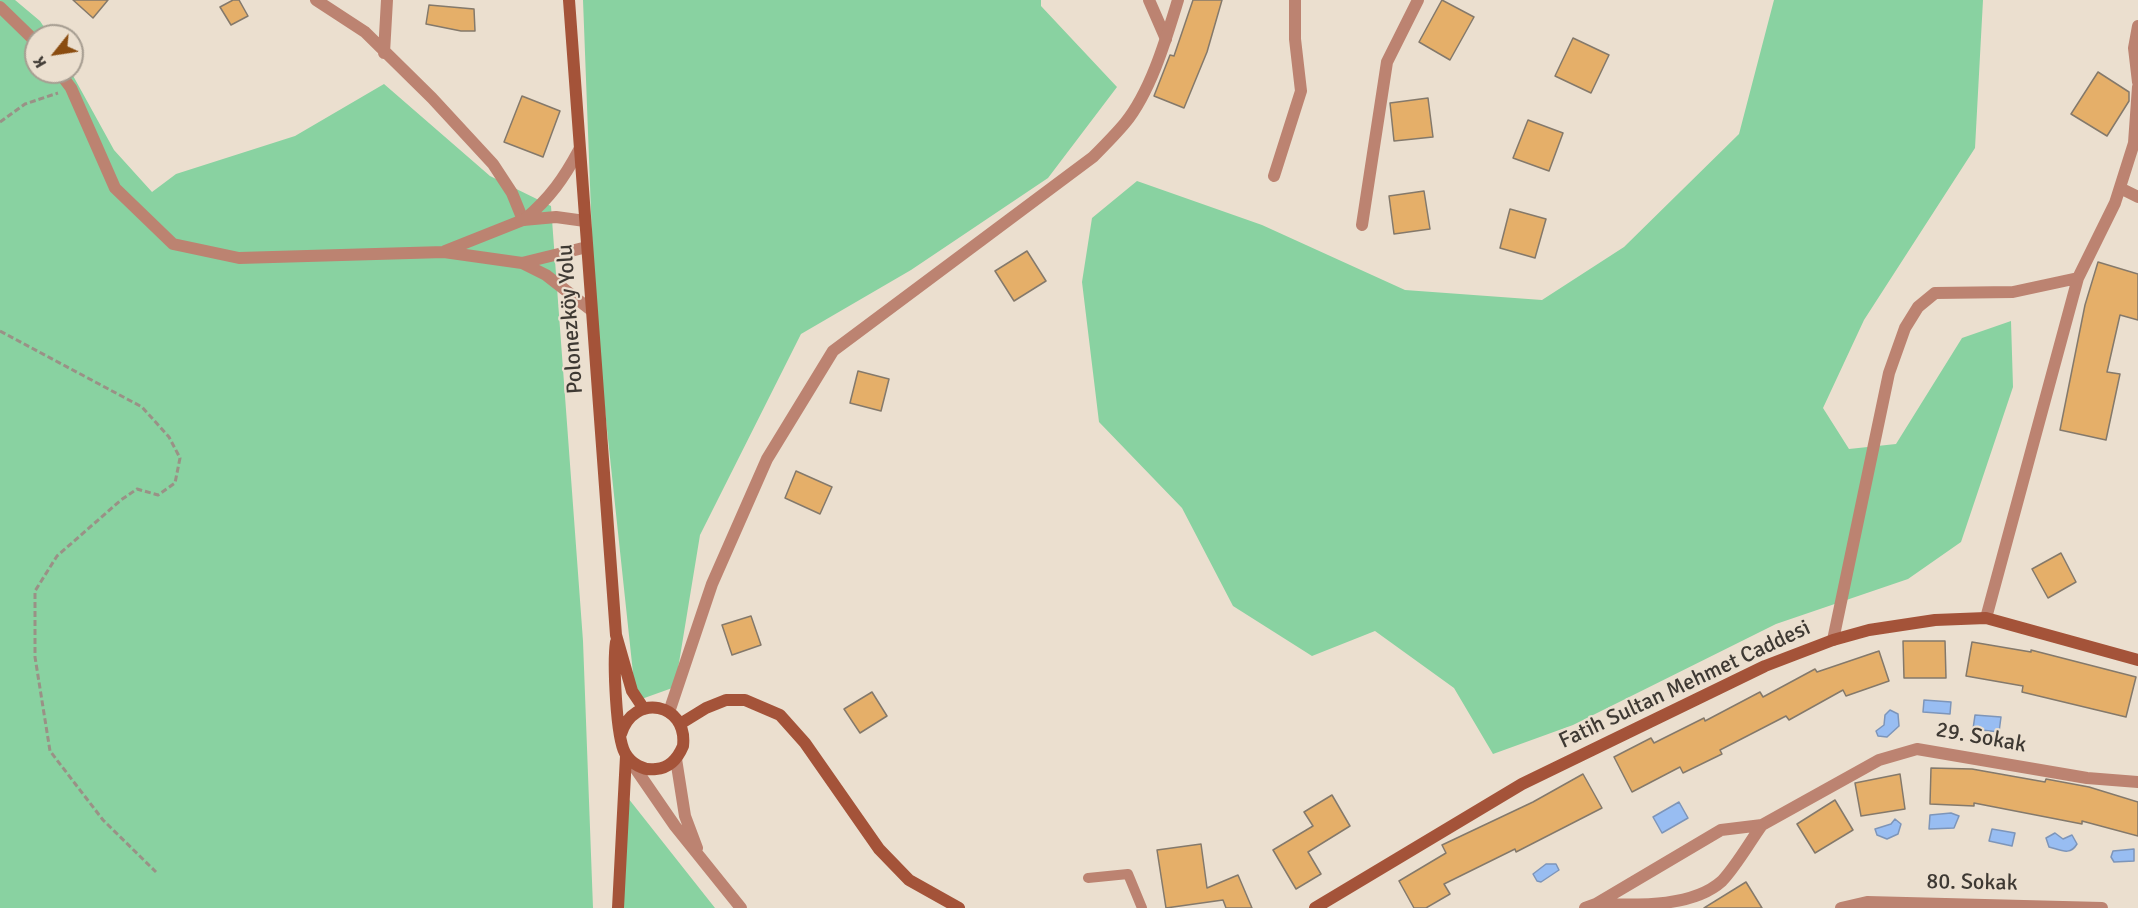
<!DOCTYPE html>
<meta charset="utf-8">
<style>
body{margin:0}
#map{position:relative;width:2138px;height:908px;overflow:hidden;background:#ebdfcf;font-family:Signika,sans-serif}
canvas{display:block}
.north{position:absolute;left:24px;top:24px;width:60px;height:60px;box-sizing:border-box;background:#ebdfcf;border:2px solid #a69d91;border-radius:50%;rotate:240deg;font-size:16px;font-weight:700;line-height:24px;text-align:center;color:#3e3933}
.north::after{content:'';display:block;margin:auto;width:21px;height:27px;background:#8a4c10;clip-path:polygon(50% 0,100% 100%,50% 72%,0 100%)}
</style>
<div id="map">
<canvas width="2138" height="908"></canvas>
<div class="north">K</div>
</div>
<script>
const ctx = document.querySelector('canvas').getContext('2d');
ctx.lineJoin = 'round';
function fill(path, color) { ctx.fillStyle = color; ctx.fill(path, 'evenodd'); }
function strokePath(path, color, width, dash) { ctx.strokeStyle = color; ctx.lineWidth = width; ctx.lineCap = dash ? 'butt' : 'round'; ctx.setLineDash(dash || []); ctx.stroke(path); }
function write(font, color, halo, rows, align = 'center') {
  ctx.font = font + ' Signika,sans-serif'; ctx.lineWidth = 4.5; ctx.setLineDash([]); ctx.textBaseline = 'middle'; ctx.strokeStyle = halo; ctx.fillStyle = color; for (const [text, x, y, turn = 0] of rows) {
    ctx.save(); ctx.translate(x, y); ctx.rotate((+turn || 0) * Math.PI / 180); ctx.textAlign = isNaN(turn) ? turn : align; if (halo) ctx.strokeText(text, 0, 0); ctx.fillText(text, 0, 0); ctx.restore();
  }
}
fill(new Path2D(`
 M0 0H15L40 21 50 36H36V72H71L114 150 152 192 176 174 295 136 384 84 490 176 551 206 583 641 593 908H0Z
 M583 0H1041V6L1117 87 1048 178 911 270 801 334 700 535 675 687 636 701 595 317Z
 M1774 0H1983L1975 148 1864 320 1823 408 1849 449 1896 444 1962 338 2011 321 2013 387 1961 542 1908 579 1776 624 1573 725 1493 754 1454 688 1375 631 1312 656 1233 606 1182 508 1099 422 1082 282 1092 218 1137 181 1262 225 1405 290 1542 300 1624 247 1739 134Z
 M628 798 715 908H619Z`), '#89d2a1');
const water = new Path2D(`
 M1924 700 1951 702 1950 714 1923 712Z
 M1890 710 1898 714 1899 726 1887 737 1878 736 1876 731 1884 725 1885 715Z
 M1975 715 2001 717 1999 732 1973 729Z
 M1679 802 1688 818 1662 833 1653 817Z
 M1951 813 1959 816 1954 828 1929 829 1930 815Z
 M1895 819 1901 824 1898 834 1887 839 1877 835 1875 829 1891 824Z
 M1992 829 2015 833 2012 846 1989 841Z
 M2055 833 2063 839 2072 835 2077 844C2070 856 2061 850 2049 847L2046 838Z
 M2134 849V861L2114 862 2111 857 2113 851Z
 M1546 864H1556L1559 870 1541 882 1537 881 1533 874Z`);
fill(water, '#98bdf2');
strokePath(water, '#7d95b9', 1.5);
const building = new Path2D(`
 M73 0H108L93 18Z
 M233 0H239L248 16 231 25 220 7Z
 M1193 0H1222L1207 52 1184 108 1154 96 1170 55 1174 56Z
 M1442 0 1474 17 1450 60 1419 42Z
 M429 5 474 9 475 31H461L426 24Z
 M1573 38 1609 55 1591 93 1555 76Z
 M2098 72 2129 92V101L2107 136 2071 114Z
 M522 96 560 111 543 157 504 142Z
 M1428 98 1433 137 1394 141 1390 103Z
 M1528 120 1563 133 1549 171 1513 158Z
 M1424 191 1430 229 1394 234 1389 196Z
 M1510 209 1546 219 1535 258 1500 248Z
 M1027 251 1046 281 1014 301 995 271Z
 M2098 262 2138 274V320L2120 315 2107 372 2120 374 2106 440 2060 430 2085 305Z
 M858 371 889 379 881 411 850 403Z
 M796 471 832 487 820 514 785 498Z
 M2061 553 2076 582 2048 598 2032 569Z
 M751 616 761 645 732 655 722 625Z
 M1903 641H1945L1946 678H1904Z
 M1972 642 2031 652V650L2136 677 2126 717 2022 692 2023 686 1966 676Z
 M1879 651 1889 681 1846 696 1843 690 1789 720 1786 716 1720 750 1722 754 1683 773 1680 767 1632 792 1614 757 1651 738 1654 743 1704 718 1705 721 1760 692 1763 697 1815 669 1817 672Z
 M872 692 887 716 860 733 844 709Z
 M1931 768 1972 769 2045 782 2046 779 2089 787 2138 802V836L2082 821V824L1974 803V806L1930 804Z
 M1583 774 1602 808 1516 852 1515 849 1444 884 1450 894 1426 908H1414L1399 881 1446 853 1442 845 1533 802Z
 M1900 774 1905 809 1861 816 1855 783Z
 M1332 795 1350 826 1308 852 1321 874 1296 889 1273 850 1313 826 1304 812Z
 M1835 800 1853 830 1815 853 1797 824Z
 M1201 844 1207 888 1238 875 1252 908H1226L1223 900 1166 908 1157 850Z
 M1746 882 1762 908H1704Z`);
fill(building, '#e5af69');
strokePath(building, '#84796b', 1.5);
strokePath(new Path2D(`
 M0 122 25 104 58 93
 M0 331 142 407 169 437 180 458 175 483 158 495 137 489 121 500 57 556 35 591V657L50 751 103 820 156 872`), '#9a9186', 3, [6, 3]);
strokePath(new Path2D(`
 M1088 878 1128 874 1142 908`), '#bc8371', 10);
strokePath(new Path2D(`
 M316 0 365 32 432 98 493 164 512 193 523 220
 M1149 0 1166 39
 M2138 26 2134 48 2138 82
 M384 53 387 0
 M1274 176 1301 91 1295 39V0
 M2120 188 2138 197
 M1362 225 1387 62 1418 0
 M1986 618 2078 278 2115 203 2134 143 2138 87
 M1833 640 1889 373 1905 328 1918 307 1935 293 2013 292 2078 278
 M1597 904C1636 905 1692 908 1722 881 1737 865 1749 843 1762 825
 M1585 908 1596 904 1721 830 1762 825 1879 760 1917 749 2087 778 2138 782
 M1841 908 1867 902 2102 908`), '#bc8371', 12);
strokePath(new Path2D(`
 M0 7 36 42
 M59 72 71 88 115 188 173 244 239 258 444 252 522 263 546 275 591 310
 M525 219C550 198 564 178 579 150
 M445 251 523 220 556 217 585 221
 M522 263 587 247
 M669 712 712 584 767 459 833 351 1093 157C1104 146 1115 135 1125 123 1151 91 1166 39 1178 0
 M676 759 685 816 697 848
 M631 762 675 826 741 908`), '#bc8371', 12);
strokePath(new Path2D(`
 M569 0 616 635 632 691 644 709
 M616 642C613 662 616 737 625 753 631 764 644 771 656 769 670 768 678 758 683 746 688 703 634 692 621 734
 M680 724 706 708 726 700H745L780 715 805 743 879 849 909 880 959 908
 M618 908 626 756
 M1315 908 1522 784 1765 666 1833 640 1869 630 1935 620 1986 618 2138 660`), '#a45339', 12);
write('22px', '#3e3933', '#ebdfcf', [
 ["Polonezköy Yolu",571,319,-94],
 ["Fatih Sultan Mehmet Caddesi",1685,685,-25],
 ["29. Sokak",1981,738,10],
 ["80. Sokak",1972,883,1]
]);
</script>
